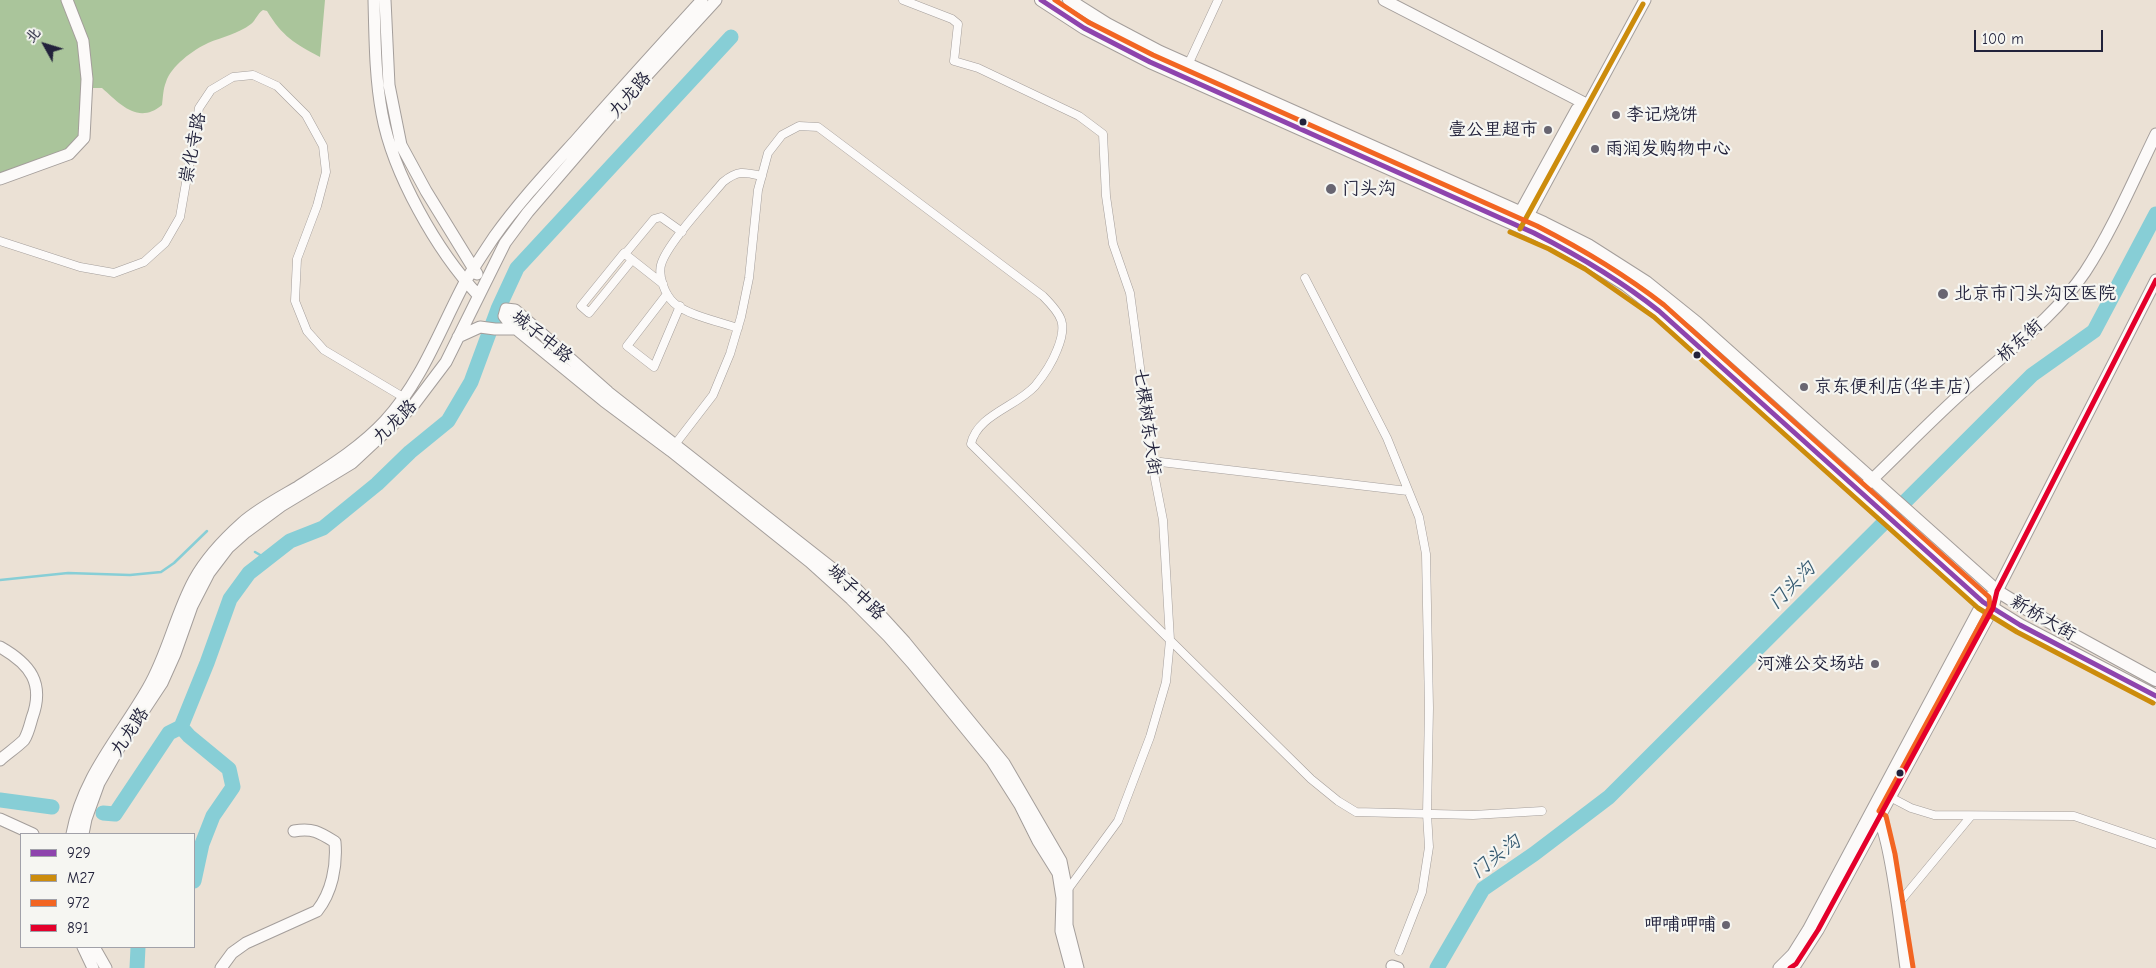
<!DOCTYPE html>
<meta charset="utf-8">
<style>
body{margin:0}
#map{position:relative;width:2156px;height:968px;overflow:hidden;background:#ebe1d5;font-family:"Comic Neue","LXGW WenKai TC",sans-serif}
canvas{display:block}
.legend{position:absolute;left:20px;top:833px;width:175px;height:115px;box-sizing:border-box;background:#f6f6f2;border:1px solid #a1a1a9;margin:0;padding:6px 9px;list-style:none;font-size:15px;color:#22223b}
.legend li{display:flex;align-items:center;gap:10px;height:25px}
.legend b{width:25px;border:1px solid #a1a1a9}
.north{position:absolute;left:20px;top:20px;width:50px;height:50px;-webkit-text-stroke:4px #f6f6f2;paint-order:stroke;rotate:309deg;font-size:14px;font-weight:700;line-height:20px;text-align:center;color:#22223b}
.north::after{content:'';display:block;margin:auto;width:18px;height:22px;background:#22223b;clip-path:polygon(50% 0,100% 100%,50% 72%,0 100%)}
.scale{position:absolute;left:1974px;top:30px;width:129px;height:22px;box-sizing:border-box;border:2px solid #22223b;border-top:0;padding-left:6px;font-size:15px;line-height:18px;white-space:nowrap;color:#22223b;-webkit-text-stroke:4px #f6f6f2;paint-order:stroke}
</style>
<div id="map">
<canvas width="2156" height="968"></canvas>
<ul class="legend">
<li><b style="height:6px;background:#8e44ad"></b>929</li>
<li><b style="height:6px;background:#cc8c0c"></b>M27</li>
<li><b style="height:6px;background:#f26522"></b>972</li>
<li><b style="height:6px;background:#e4002b"></b>891</li>
</ul>
<div class="north">北</div>
<div class="scale">100 m</div>
</div>
<script>
const ctx = document.querySelector('canvas').getContext('2d');
ctx.lineJoin = 'round';
function fill(path, color) { ctx.fillStyle = color; ctx.fill(path, 'evenodd'); }
function strokePath(path, color, width, dash) { ctx.strokeStyle = color; ctx.lineWidth = width; ctx.lineCap = dash ? 'butt' : 'round'; ctx.setLineDash(dash || []); ctx.stroke(path); }
function write(font, color, halo, rows, align = 'center') {
  ctx.font = font + ' "Comic Neue","LXGW WenKai TC",sans-serif'; ctx.lineWidth = 4.5; ctx.setLineDash([]); ctx.textBaseline = 'middle'; ctx.strokeStyle = halo; ctx.fillStyle = color; for (const [text, x, y, turn = 0] of rows) {
    ctx.save(); ctx.translate(x, y); ctx.rotate((+turn || 0) * Math.PI / 180); ctx.textAlign = isNaN(turn) ? turn : align; if (halo) ctx.strokeText(text, 0, 0); ctx.fillText(text, 0, 0); ctx.restore();
  }
}
fill(new Path2D(`
 M0 0H325L320 57C295 44 282 36 267 11L263 10C257 14 256 20 251 24 238 34 222 37 208 43 193 50 171 66 166 82 163 89 163 98 162 105 138 125 120 104 102 88H87L83 146 0 177Z`), '#aac59b');
strokePath(new Path2D(`
 M255 552 267 559
 M0 580 68 573 130 575 161 572 174 563 207 531`), '#87ced6', 2.5);
strokePath(new Path2D(`
 M181 727 189 736 229 769 233 787 213 816 202 844 194 881
 M0 800 52 807
 M103 813 115 814 169 733 181 727 207 663 230 599 249 573 290 541 323 528 377 484 410 452 448 421 471 382 498 309 517 268 731 37
 M137 968 138 947
 M1437 968 1483 889 1534 854 1609 797 2032 375 2094 331 2156 214`), '#87ced6', 15);
const street = new Path2D(`
 M903 0 952 19 958 24 954 61 978 68 1079 116 1103 134 1106 196 1113 244 1130 293 1155 479 1163 520 1170 640 1166 682 1150 737 1118 821 1066 892
 M1187 67 1218 0
 M0 241 80 267 114 273 144 262 165 243 180 217 199 108 211 90 233 77 253 75 277 86 306 115 323 146 326 172 317 206 297 259 295 301 307 331 324 350 403 397
 M625 254 654 219 661 217 682 232
 M632 260 589 313 581 306 624 253 625 254 663 284
 M1305 278 1387 438 1419 517 1426 554 1429 708 1427 814 1429 847 1422 892 1399 951
 M667 294 627 346 654 367 680 306
 M738 328C720 322 687 315 674 303 665 295 658 276 661 265 666 245 708 200 723 182 738 170 744 172 762 176
 M673 447 713 395 730 354 741 317 749 278 758 190 768 153 782 135 799 126 818 127 1043 296C1062 315 1068 324 1057 350 1052 363 1044 375 1035 386 1016 407 977 415 971 444L1311 779 1338 801 1356 812 1473 815 1542 811
 M1152 461 1408 491
 M1890 797 1911 808 1934 815 2074 816 2156 844
 M1898 904 1971 816`);
const secondary = new Path2D(`
 M374 0C375 38 375 77 382 114 393 174 437 251 478 295
 M385 0 389 85 401 145 426 191 477 274
 M1384 0 1588 105
 M0 179 69 154 84 138 87 79 83 41 67 0
 M1516 220 1577 109
 M1524 223 1645 0
 M458 337 480 327 495 329H517
 M1859 492C1895 458 1929 422 1966 389 2007 351 2053 319 2085 272 2112 231 2134 179 2156 134
 M0 647C30 664 45 683 32 718 30 725 28 734 24 740 17 747 8 753 0 760
 M1877 818C1891 832 1902 943 1906 968
 M0 819 33 834
 M72 834C83 776 120 737 148 688 168 654 175 615 194 580 206 558 223 540 242 523 258 509 277 499 296 488 327 468 360 448 385 421 422 381 440 329 465 282 474 267 484 252 494 237 519 202 548 171 577 139 618 92 660 46 702 0
 M83 834 86 819 99 783 119 748 162 683 175 654 192 606 209 573 228 548 246 532 281 506 352 463 412 407 446 362 505 243 528 212 627 97 716 0
 M83 947 93 968
 M94 947 106 968
 M1392 966 1398 968
 M221 968 232 953 246 943 317 911C332 892 337 866 335 842 319 832 313 828 294 831
 M1071 968 1061 931 1062 898 1058 873 1038 841 1020 805 992 761 912 663 888 636 851 599 810 562 671 451 604 401 510 324 504 316 506 309 515 310 608 392 851 583 905 642 1004 763 1061 861 1067 891V925L1078 968
 M1779 968 1793 954 1808 930 1983 602 1989 597
 M1790 968 1796 964 1818 930 1993 608 1997 591 2156 280`);
const primary = new Path2D(`
 M1041 0 1084 28 1150 62 1534 233 1579 256 1626 285 1659 311 1983 602 2020 625 2156 696
 M1069 0 1107 24 1160 52 1544 223 1588 245 1646 282 1697 323 1997 591 2033 613 2156 680`);
strokePath(street, '#a49e9b', 9);
strokePath(secondary, '#a49e9b', 13);
strokePath(primary, '#a49e9b', 14);
strokePath(street, '#fcfaf9', 8);
strokePath(secondary, '#fcfaf9', 11);
strokePath(primary, '#fcfaf9', 12);
strokePath(new Path2D(`
 M1041 0 1084 28 1150 62 1534 233C1579 256 1620 280 1659 311L1983 602 2020 625 2156 696`), '#8e44ad', 5);
strokePath(new Path2D(`
 M1520 229 1643 4
 M1510 232 1549 249 1585 269 1654 317 1978 608 2017 632 2153 703`), '#cc8c0c', 5);
strokePath(new Path2D(`
 M1055 0 1088 22 1153 55 1537 226C1582 249 1624 274 1664 305L1989 597 1990 606 1879 811 1886 816 1895 854 1913 967`), '#f26522', 5);
strokePath(new Path2D(`
 M1790 968 1796 964 1818 930 1993 608 1997 591 2156 280`), '#e4002b', 5);
for (const [x, y, r, color] of [
 [1616,115,5,"#686571"],
 [1303,122,4.5,"#22223b"],
 [1548,130,5,"#686571"],
 [1595,149,5,"#686571"],
 [1331,189,6,"#686571"],
 [1943,294,6,"#686571"],
 [1697,355,4.5,"#22223b"],
 [1804,387,5,"#686571"],
 [1875,664,5,"#686571"],
 [1900,773,4.5,"#22223b"],
 [1726,925,5,"#686571"]
]) { const dot = new Path2D(); dot.arc(x, y, r, 0, 2 * Math.PI); ctx.fillStyle = color; ctx.fill(dot); strokePath(dot, '#f6f6f2', 2); }
write('18px', '#22223b', '#f6f6f2', [
 ["九龙路",630,95,-49],
 ["崇化寺路",193,148,-79],
 ["城子中路",542,337,39],
 ["桥东街",2020,341,-42],
 ["九龙路",395,422,-45],
 ["七棵树东大街",1147,422,82],
 ["城子中路",856,592,44],
 ["新桥大街",2043,618,30],
 ["九龙路",130,732,-57]
]);
write('18px', '#22223b', '#f6f6f2', [
 ["李记烧饼",1626,115],
 ["壹公里超市",1538,130,"right"],
 ["雨润发购物中心",1605,149],
 ["门头沟",1342,189],
 ["北京市门头沟区医院",1954,294],
 ["京东便利店(华丰店)",1814,387],
 ["河滩公交场站",1865,664,"right"],
 ["呷哺呷哺",1716,925,"right"]
], 'left');
write('italic 19px', '#365b72', '#f6f6f2', [
 ["门头沟",1792,586,-45],
 ["门头沟",1496,857,-38]
]);
</script>
